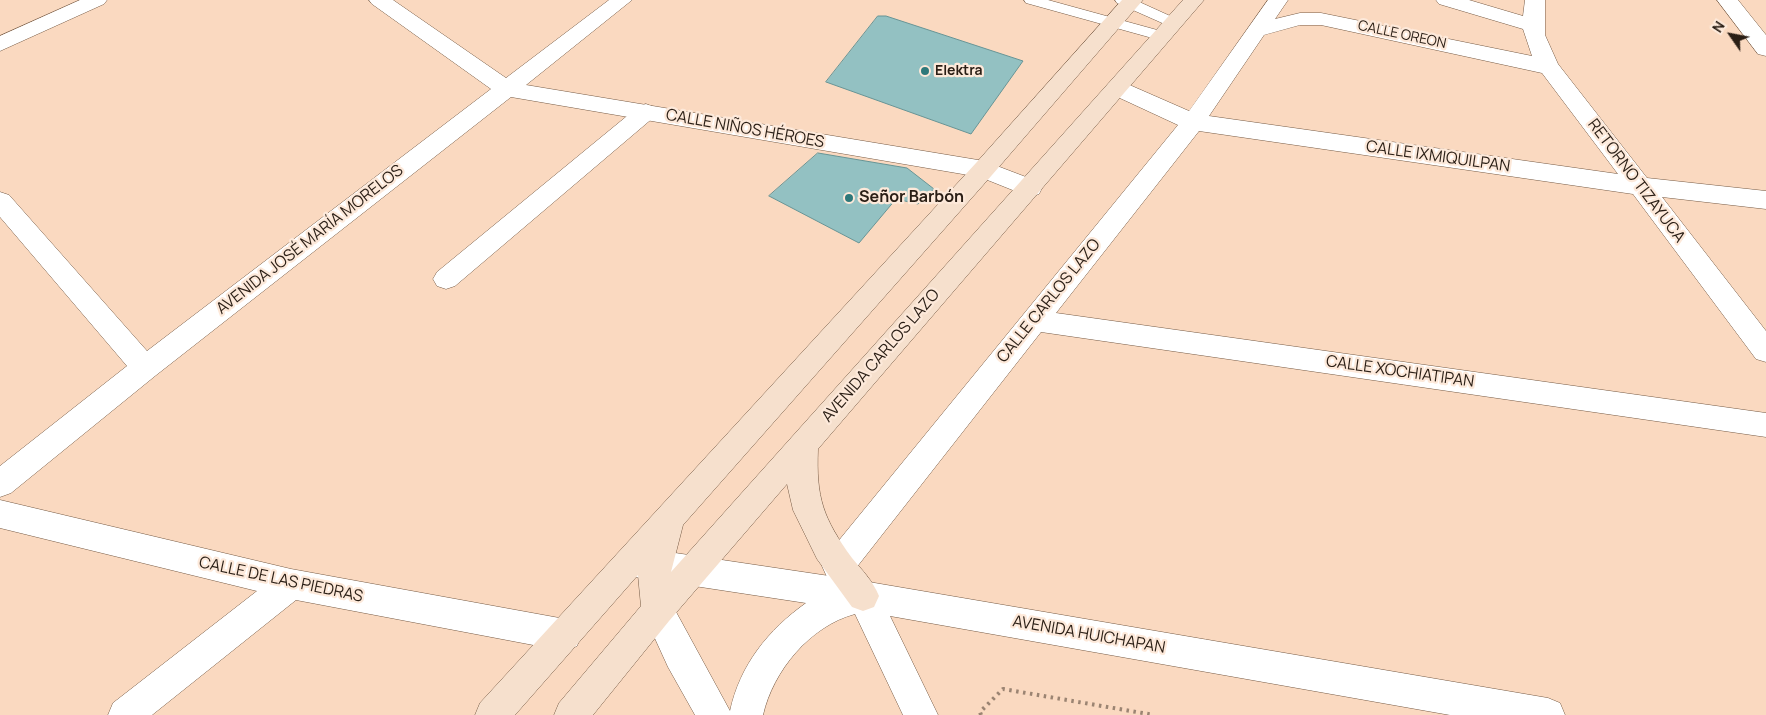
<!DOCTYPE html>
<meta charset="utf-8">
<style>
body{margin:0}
#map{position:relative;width:1766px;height:715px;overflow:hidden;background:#fad9c0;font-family:Manrope,sans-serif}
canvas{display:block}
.north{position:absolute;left:1706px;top:10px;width:50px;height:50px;-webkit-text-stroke:4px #fde9da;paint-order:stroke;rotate:303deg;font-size:14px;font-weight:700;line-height:20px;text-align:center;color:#2a1e15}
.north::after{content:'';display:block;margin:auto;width:18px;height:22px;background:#2a1e15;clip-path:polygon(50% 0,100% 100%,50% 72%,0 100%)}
</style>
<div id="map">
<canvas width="1766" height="715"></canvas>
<div class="north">N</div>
</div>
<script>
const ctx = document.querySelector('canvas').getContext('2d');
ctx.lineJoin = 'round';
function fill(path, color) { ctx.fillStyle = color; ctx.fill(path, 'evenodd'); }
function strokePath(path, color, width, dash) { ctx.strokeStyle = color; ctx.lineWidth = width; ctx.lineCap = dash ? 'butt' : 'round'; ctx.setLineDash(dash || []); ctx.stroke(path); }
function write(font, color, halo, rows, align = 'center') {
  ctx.font = font + ' Manrope,sans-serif'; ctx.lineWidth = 4.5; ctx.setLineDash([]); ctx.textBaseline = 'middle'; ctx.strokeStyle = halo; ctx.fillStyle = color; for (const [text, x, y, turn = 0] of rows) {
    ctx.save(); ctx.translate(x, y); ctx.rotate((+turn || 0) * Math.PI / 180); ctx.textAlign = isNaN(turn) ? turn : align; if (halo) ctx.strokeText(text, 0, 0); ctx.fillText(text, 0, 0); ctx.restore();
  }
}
const building = new Path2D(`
 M878 16H886L1023 61 971 134 826 82Z
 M818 153 907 168 934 189 918 204 896 199 859 243 769 196Z`);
fill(building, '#93c1c2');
strokePath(building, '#679495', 1);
const service = new Path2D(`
 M1024 0H1048L1168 33 1171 36 1163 41 1026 3Z
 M1115 0H1135L1179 20 1182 23 1174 28 1169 26 1117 3Z`);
const pedestrian = new Path2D(`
 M646 104 654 107 657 112 654 117 455 286 446 289 437 286 433 279 437 272 638 107Z`);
const minor = new Path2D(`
 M80 0H107L104 4 0 51V36Z
 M369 0H393L506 78 609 0H632L526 85 984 161 1039 182 1042 188 1039 194 1030 197 980 177 511 97 155 376 11 493 0 497V466L127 366 0 217V192L9 195 147 351 491 89 372 4Z
 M1268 0H1288L1275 19 1300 13H1321L1532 56 1523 29 1439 4 1436 0H1469L1523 16 1525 0H1545V35L1558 64 1647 178 1766 191V209L1662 197 1766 331V362L1756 359 1633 194 1199 131 1056 313 1766 413V437L1041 332 849 577 838 581 827 577 822 566 827 555 1178 125 1109 93 1106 88 1109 83 1117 81 1125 83 1189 111ZM1300 25H1321L1542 73 1618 174 1209 116 1264 35Z
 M1717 0H1738L1766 35V56L1758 54Z
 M0 500 291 569 565 619 577 624 581 635 577 646 565 651 296 600 152 715H108L113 703 257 591 0 528Z`);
const tertiary = new Path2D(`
 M635 547 863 581 1548 698 1560 703 1565 715H1450L890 616 938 715H903L855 614C810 626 773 671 763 715H695L668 667 642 610 647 599 658 594 669 599 730 711C740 665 768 630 806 603L635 577 624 572 619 562 624 552Z`);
const secondary = new Path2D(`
 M1122 0H1143L992 175 683 525 671 572 1183 0H1204L818 449C816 498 823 518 852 558 862 570 873 581 879 596L874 607 863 611 852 607 817 559 793 510 787 484 669 621 593 715H554L559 703 641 606 638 575 515 715H475L480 703 976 163Z`);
strokePath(service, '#765b45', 1);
strokePath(pedestrian, '#765b45', 1);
strokePath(minor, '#765b45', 1);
strokePath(tertiary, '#765b45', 1);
strokePath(secondary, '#765b45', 1);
strokePath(new Path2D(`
 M981 715 980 712 1003 689 1154 715`), '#9b8472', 4, [2.5, 4.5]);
fill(service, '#fff');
fill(pedestrian, '#fff');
fill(minor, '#fff');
fill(tertiary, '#fff');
fill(secondary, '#f6e0cd');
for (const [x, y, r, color] of [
 [925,71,5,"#2e787a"],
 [849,198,5,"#2e787a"]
]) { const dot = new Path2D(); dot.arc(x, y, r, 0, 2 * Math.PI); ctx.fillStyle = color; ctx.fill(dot); strokePath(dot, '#fde9da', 2); }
write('14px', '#2a1e15', '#fde9da', [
 ["CALLE OREON",1402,35,12]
]);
write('bold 14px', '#2a1e15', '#fde9da', [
 ["Elektra",935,71]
], 'left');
write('16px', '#2a1e15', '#fde9da', [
 ["CALLE NIÑOS HÉROES",745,129,10],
 ["CALLE IXMIQUILPAN",1438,157,8],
 ["RETORNO TIZAYUCA",1636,181,53],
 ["AVENIDA JOSÉ MARÍA MORELOS",310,240,-38],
 ["CALLE CARLOS LAZO",1049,301,-51],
 ["AVENIDA CARLOS LAZO",881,356,-49],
 ["CALLE XOCHIATIPAN",1400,372,8],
 ["CALLE DE LAS PIEDRAS",281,580,12],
 ["AVENIDA HUICHAPAN",1089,635,10]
]);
write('bold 16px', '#2a1e15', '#fde9da', [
 ["Señor Barbón",859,198]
], 'left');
</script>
